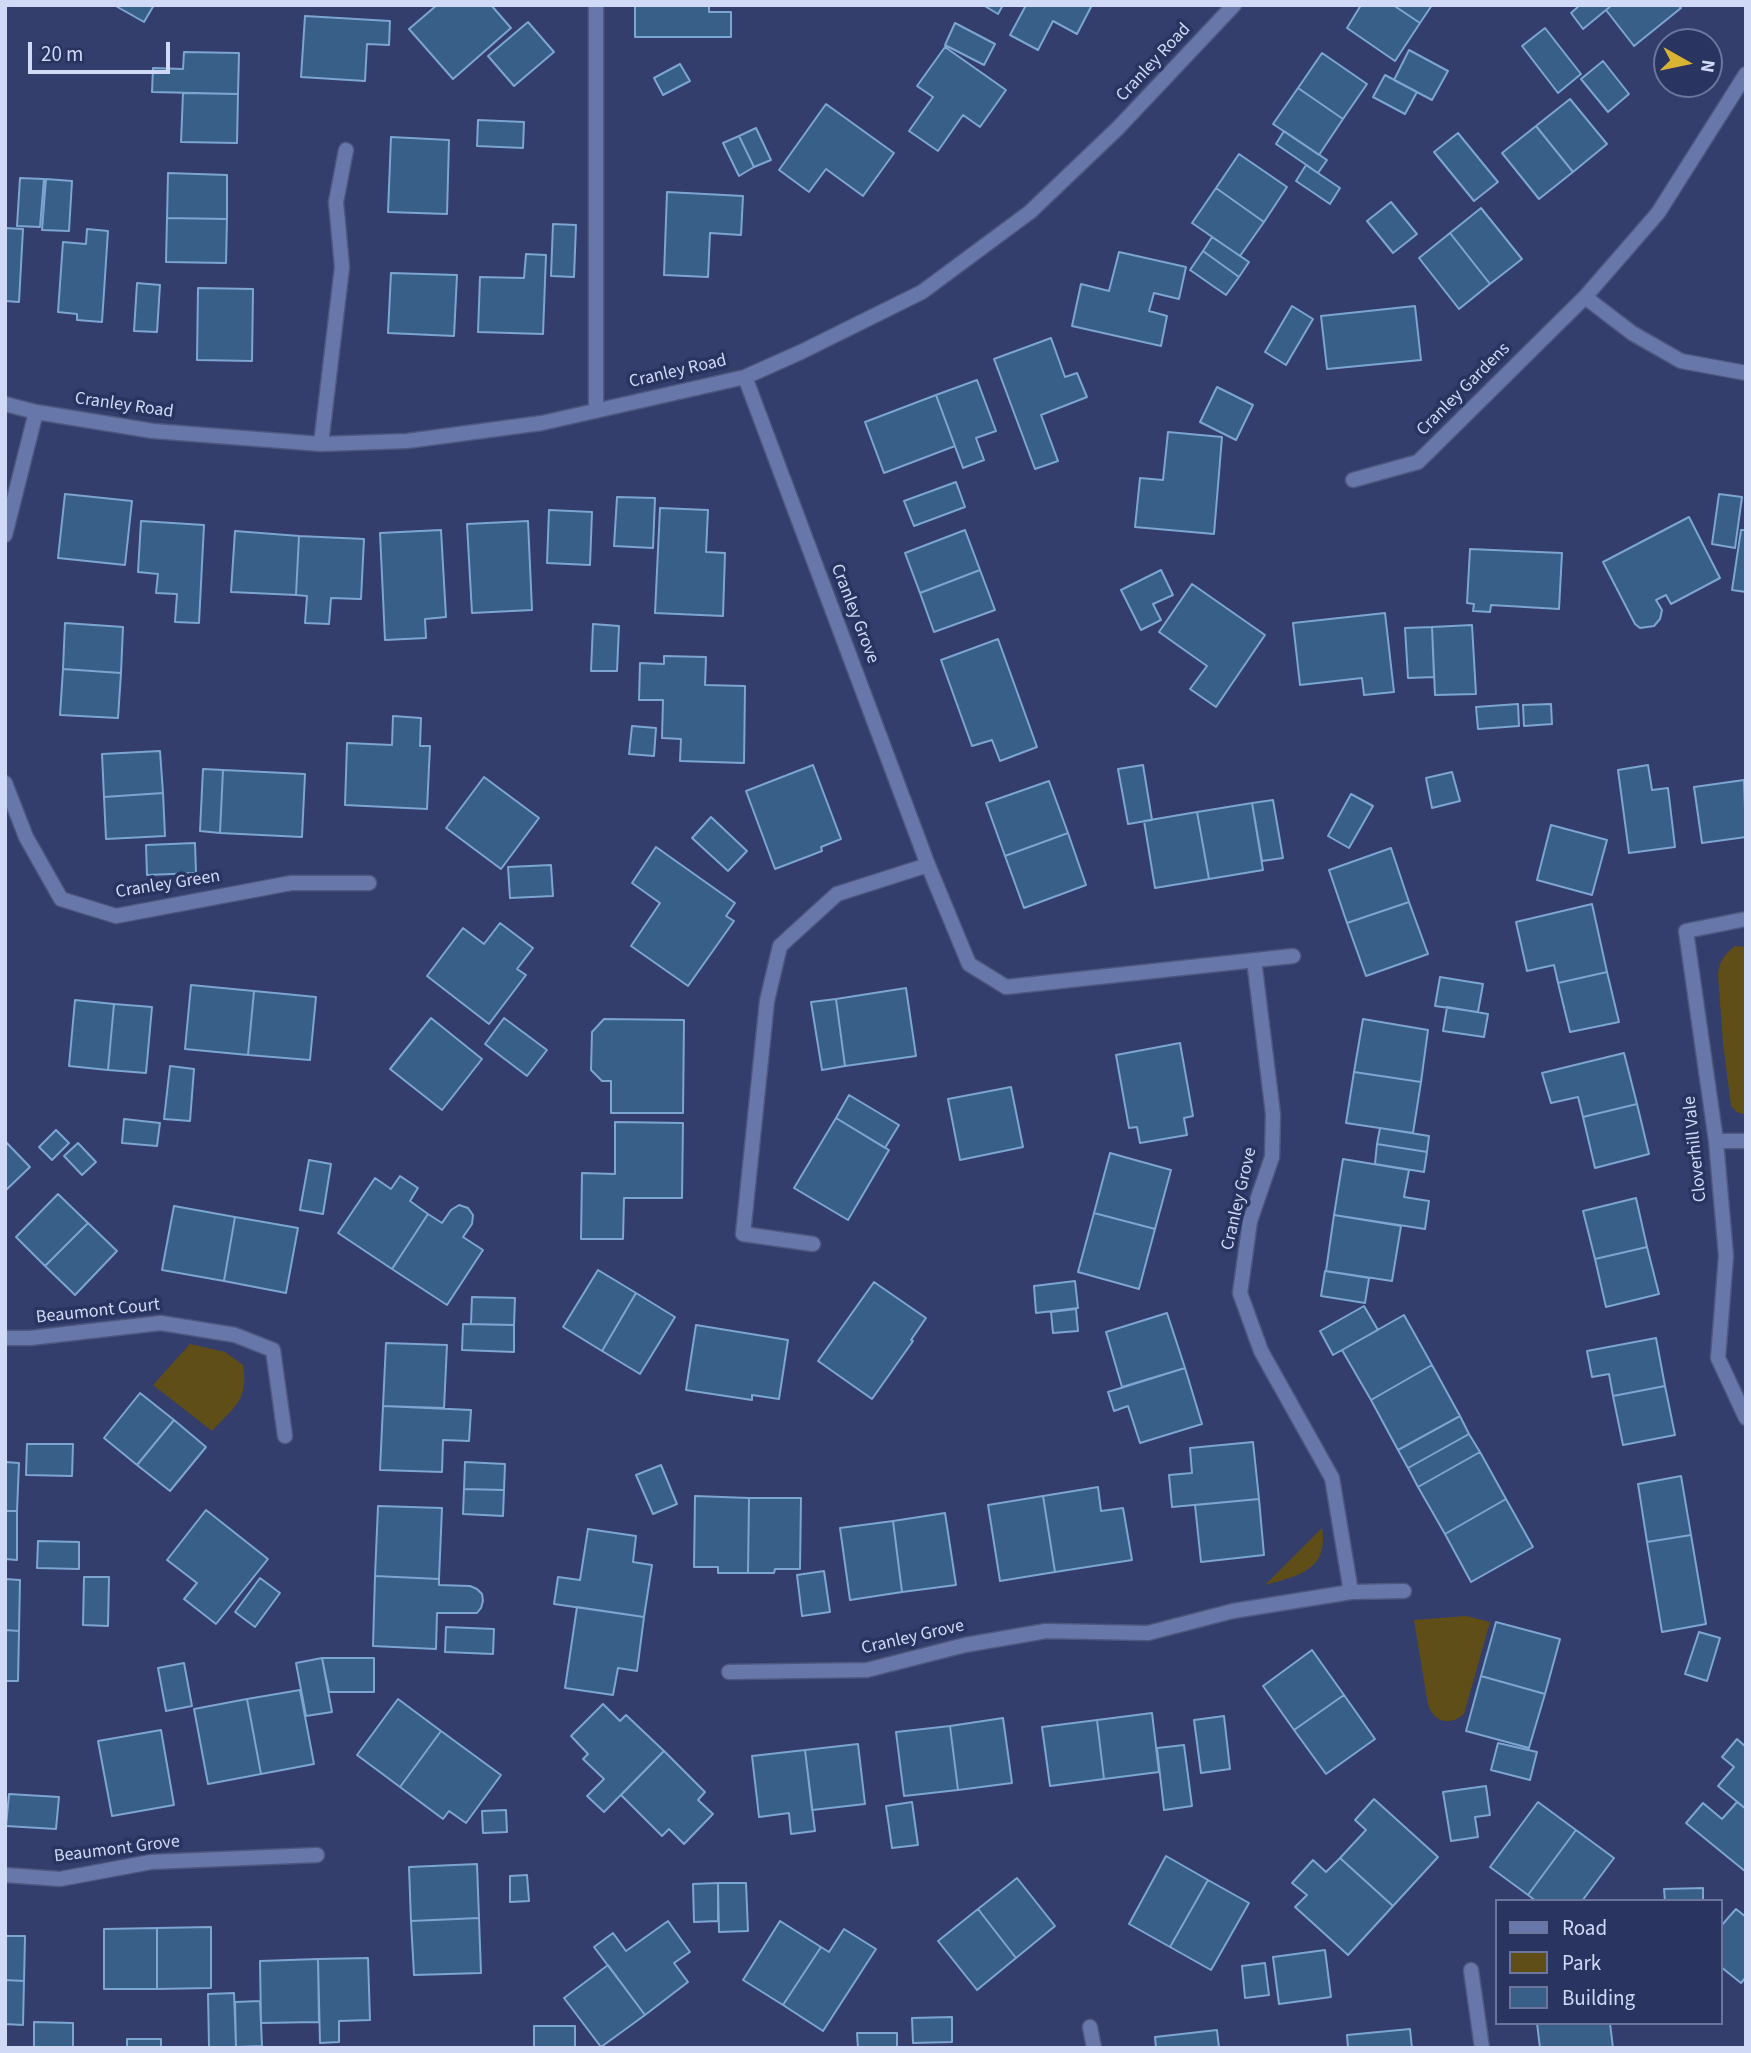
<!DOCTYPE html>
<style>
body{margin:0}
#map{position:relative;width:1751px;height:2053px;overflow:hidden;background:#333e6d;font-family:"Source Sans 3",sans-serif}
canvas{display:block}
.frame{position:absolute;inset:0;border:7px solid #d0daf6;pointer-events:none}
.legend{position:absolute;left:1495px;top:1899px;width:228px;height:126px;box-sizing:border-box;background:#293461;border:2px solid #6c769d;margin:0;padding:9px 12px;list-style:none;font-size:21px;color:#d0daf6}
.legend li{display:flex;align-items:center;gap:14px;height:35px}
.legend b{width:35px;border:2px solid #6c769d}
.north{position:absolute;left:1653px;top:28px;width:70px;height:70px;box-sizing:border-box;background:#293461;border:2px solid #6c769d;border-radius:50%;rotate:99deg;font-size:19px;font-weight:700;line-height:28px;text-align:center;color:#d0daf6}
.north::after{content:'';display:block;margin:auto;width:24px;height:32px;background:#d9b334;clip-path:polygon(50% 0,100% 100%,50% 72%,0 100%)}
.scale{position:absolute;left:28px;top:42px;width:142px;height:32px;box-sizing:border-box;border:4px solid #d0daf6;border-top:0;padding-left:9px;font-size:21px;line-height:24px;white-space:nowrap;color:#d0daf6;-webkit-text-stroke:5px #293461;paint-order:stroke}
</style>
<div id="map">
<canvas width="1751" height="2053"></canvas>
<div class="frame"></div>
<ul class="legend">
<li><b style="height:9px;background:#6877aa"></b>Road</li>
<li><b style="height:19px;background:#5f4e17"></b>Park</li>
<li><b style="height:19px;background:#385f88"></b>Building</li>
</ul>
<div class="north">N</div>
<div class="scale">20 m</div>
</div>
<script>
const ctx = document.querySelector('canvas').getContext('2d');
ctx.lineJoin = 'round';
function fill(path, color) { ctx.fillStyle = color; ctx.fill(path, 'evenodd'); }
function strokePath(path, color, width, dash) { ctx.strokeStyle = color; ctx.lineWidth = width; ctx.lineCap = dash ? 'butt' : 'round'; ctx.setLineDash(dash || []); ctx.stroke(path); }
function write(font, color, halo, rows, align = 'center') {
  ctx.font = font + ' "Source Sans 3",sans-serif'; ctx.lineWidth = 7; ctx.setLineDash([]); ctx.textBaseline = 'middle'; ctx.strokeStyle = halo; ctx.fillStyle = color; for (const [text, x, y, turn = 0] of rows) {
    ctx.save(); ctx.translate(x, y); ctx.rotate((+turn || 0) * Math.PI / 180); ctx.textAlign = isNaN(turn) ? turn : align; if (halo) ctx.strokeText(text, 0, 0); ctx.fillText(text, 0, 0); ctx.restore();
  }
}
fill(new Path2D(`
 M1735 946 1746 947V1115L1737 1112 1731 1106 1723 1043 1718 975C1719 961 1724 955 1735 946Z
 M190 1344 225 1352 243 1365C249 1400 234 1407 212 1431L153 1385Z
 M1322 1528C1329 1570 1298 1576 1265 1585Z
 M1466 1616 1490 1622 1464 1714C1450 1726 1435 1723 1428 1705L1414 1620Z`), '#5f4e17');
const building = new Path2D(`
 M114 5H154L144 22Z
 M437 5H491L511 28 453 79 409 29Z
 M635 5H709V12H731V37H635Z
 M983 5H1003L998 14Z
 M1022 5H1092L1077 34 1053 21 1038 50 1010 35 1025 7Z
 M1361 5H1393L1420 23 1395 61 1347 28Z
 M1393 5H1432L1420 23Z
 M1580 5H1612L1583 29 1571 13Z
 M1612 5H1678L1681 8 1634 46 1606 10Z
 M305 16 390 21 389 45 367 44 365 81 301 77Z
 M528 22 554 52 514 86 488 56Z
 M955 23 995 44 984 65 945 45Z
 M1545 28 1581 74 1558 93 1522 46Z
 M945 47 1006 90 980 127 963 115 938 151 909 131 933 97 917 86Z
 M1409 50 1448 71 1432 100 1394 80Z
 M184 52 239 53 238 94 152 92 153 68 183 69Z
 M1322 53 1367 84 1343 119 1298 88Z
 M1603 61 1629 94 1608 112 1581 79Z
 M680 64 690 81 663 95 654 78Z
 M1385 75 1417 92 1405 114 1373 97Z
 M1298 88 1343 119 1319 155 1273 124Z
 M183 93 238 94 237 143 181 142Z
 M1570 99 1607 144 1573 172 1536 126Z
 M826 104 894 153 863 196 826 169 809 192 779 170Z
 M478 120 524 122 523 148 477 146Z
 M1536 126 1573 172 1539 199 1502 153Z
 M756 128 771 160 754 167 739 136Z
 M1284 131 1327 160 1318 173 1276 144Z
 M1458 133 1498 182 1474 201 1434 152Z
 M739 136 754 167 739 176 723 143Z
 M391 137 449 140 447 214 388 212Z
 M1239 154 1287 187 1264 222 1216 188Z
 M1306 165 1340 188 1330 204 1296 181Z
 M168 173 227 175V219L167 218Z
 M20 178 44 179 40 227 17 226Z
 M46 179 72 181 69 231 42 230Z
 M1216 188 1264 222 1240 256 1192 223Z
 M667 192 743 196 741 235 710 233 708 277 664 275Z
 M1391 202 1417 234 1393 253 1367 221Z
 M1481 208 1522 259 1490 284 1450 233Z
 M167 218 227 219 226 263 166 262Z
 M553 224 576 225 574 277 551 276Z
 M5 228 23 229 19 302 5 301Z
 M87 229 108 231 102 322 77 320V314L58 312 63 242 86 244Z
 M1450 233 1490 284 1459 309 1419 258Z
 M1212 237 1249 262 1239 277 1203 251Z
 M1203 251 1239 277 1226 295 1190 270Z
 M1119 252 1186 267 1179 299 1154 293 1149 311 1167 316 1161 346 1072 326 1081 284 1109 291Z
 M526 254 546 255 543 334 478 332 480 277 524 278Z
 M391 273 457 275 454 336 388 333Z
 M137 283 160 285 157 332 134 331Z
 M198 288 253 289 252 361 197 360Z
 M1292 306 1313 319 1286 365 1265 352Z
 M1415 306 1421 360 1327 369 1321 316Z
 M1051 338 1065 377 1077 373 1087 397 1041 415 1058 461 1035 469 994 359Z
 M977 380 996 431 976 438 984 460 963 468 936 395Z
 M1217 387 1253 405 1236 440 1200 422Z
 M936 395 955 446 884 473 865 422Z
 M1168 432 1222 437 1214 534 1135 527 1140 478 1163 480Z
 M956 482 965 507 914 526 904 501Z
 M65 494 132 501 125 565 58 558Z
 M1719 494 1742 497 1735 548 1712 544Z
 M617 497 655 498 653 548 614 546Z
 M660 508 708 510 706 552 725 553 723 616 655 613Z
 M549 510 592 512 590 565 547 563Z
 M1689 517 1720 578 1671 604 1666 595 1656 600 1662 610 1660 619 1654 626 1640 628 1635 624 1603 562Z
 M141 521 204 525 199 623 175 622 177 594 156 593 158 574 138 572Z
 M528 521 532 610 472 613 467 524Z
 M441 530 446 617 425 619 426 638 385 640 380 533Z
 M965 530 980 570 920 593 905 553Z
 M1741 530H1746V592L1732 590Z
 M235 531 299 536 296 595 231 592Z
 M299 536 364 539 361 599 331 598 329 624 305 623 307 596 296 595Z
 M1470 549 1562 553 1559 609 1491 605 1490 612 1473 611 1474 604 1467 603Z
 M980 570 995 610 934 632 920 593Z
 M1161 570 1173 595 1153 604 1161 620 1141 630 1121 590Z
 M1192 584 1265 635 1216 707 1190 689 1207 666 1159 632Z
 M1385 613 1394 692 1364 695 1362 678 1300 685 1293 623Z
 M65 623 123 627 121 673 63 669Z
 M593 624 619 626 617 671H591Z
 M1472 625 1476 694 1435 695 1432 627Z
 M1432 627 1434 677 1408 678 1405 628Z
 M998 639 1037 747 1000 761 992 740 972 746 941 660Z
 M664 656 706 657 705 685 745 686 744 763 680 761 681 739 662 738 663 700H639L640 663 664 664Z
 M63 669 121 673 118 718 60 715Z
 M1518 704 1519 726 1478 729 1476 707Z
 M1551 704 1552 724 1524 726 1523 705Z
 M393 716 421 718 420 746H430L427 809 345 805 347 743 392 745Z
 M632 726 656 728 654 756 629 754Z
 M160 751 163 793 104 797 102 754Z
 M813 765 841 839 821 847 822 851 775 869 746 791Z
 M1143 765 1152 820 1128 824 1118 769Z
 M1648 765 1652 790 1668 788 1675 847 1629 853 1618 770Z
 M203 769 223 770 220 833 200 831Z
 M223 770 305 774 302 837 220 833Z
 M1452 772 1460 801 1432 808 1426 778Z
 M484 777 539 818 501 869 446 828Z
 M1744 780 1746 837 1702 843 1694 787Z
 M1049 781 1068 833 1005 856 986 803Z
 M163 793 165 836 106 839 104 797Z
 M1351 794 1373 806 1349 848 1328 836Z
 M1273 800 1283 858 1262 861 1252 803Z
 M1252 803 1263 870 1209 879 1197 812Z
 M1197 812 1209 879 1155 888 1144 821Z
 M711 817 747 851 728 871 692 838Z
 M1551 825 1607 840 1592 895 1537 880Z
 M1068 833 1086 885 1024 908 1005 856Z
 M195 843 196 873 147 875 146 845Z
 M656 847 735 903 726 916 734 921 688 986 631 946 660 903 632 883Z
 M1391 848 1409 902 1347 923 1329 870Z
 M551 865 553 896 510 898 508 867Z
 M1409 902 1428 954 1366 976 1347 923Z
 M1592 904 1607 972 1558 983 1554 965 1527 971 1516 922Z
 M500 923 533 948 517 969 526 975 489 1024 427 976 463 928 484 944Z
 M1607 972 1619 1022 1570 1032 1558 983Z
 M1440 977 1483 984 1478 1012 1435 1006Z
 M191 985 254 991 248 1055 185 1049Z
 M906 988 916 1056 845 1066 836 999Z
 M254 991 316 997 310 1060 248 1055Z
 M836 999 845 1066 822 1070 811 1002Z
 M75 1000 114 1004 108 1070 69 1066Z
 M114 1004 152 1007 146 1073 108 1070Z
 M1447 1007 1488 1014 1484 1037 1443 1031Z
 M431 1018 482 1059 442 1110 390 1069Z
 M504 1018 547 1050 527 1076 485 1044Z
 M604 1019 684 1020 683 1113H611V1081H602L591 1070 592 1032Z
 M1363 1019 1428 1030 1421 1082 1354 1072Z
 M1180 1043 1193 1116 1184 1118 1187 1135 1140 1143 1137 1127 1129 1128 1116 1055Z
 M1624 1053 1637 1104 1583 1117 1578 1097 1551 1103 1542 1073Z
 M170 1066 194 1069 190 1121 164 1119Z
 M1354 1072 1421 1082 1413 1133 1346 1123Z
 M1011 1087 1023 1147 960 1160 948 1099Z
 M849 1095 899 1125 885 1148 836 1118Z
 M1637 1104 1649 1154 1595 1168 1583 1117Z
 M836 1118 889 1150 848 1220 794 1188Z
 M124 1119 160 1123 157 1146 122 1143Z
 M615 1122 683 1123 682 1198H624L623 1239H581L582 1173 615 1174Z
 M1380 1128 1429 1136 1427 1152 1377 1144Z
 M56 1130 69 1143 52 1160 39 1147Z
 M5 1141 30 1167 5 1191Z
 M78 1143 96 1162 82 1175 64 1156Z
 M1377 1144 1427 1152 1424 1172 1375 1164Z
 M1110 1153 1171 1170 1155 1229 1094 1213Z
 M1343 1159 1409 1170 1404 1197 1429 1201 1425 1229 1334 1215Z
 M309 1160 331 1164 323 1214 300 1210Z
 M400 1176 418 1188 410 1201 428 1214 392 1269 338 1233 375 1178 391 1189Z
 M58 1194 88 1223 45 1266 16 1237Z
 M1636 1198 1647 1247 1595 1259 1583 1211Z
 M459 1205 468 1208 473 1215 472 1224 463 1237 483 1250 447 1305 392 1269 428 1214 442 1223 451 1210Z
 M174 1206 235 1217 224 1281 162 1270Z
 M1094 1213 1155 1229 1139 1289 1078 1272Z
 M1334 1215 1401 1226 1392 1281 1326 1271Z
 M235 1217 298 1228 286 1293 224 1281Z
 M88 1223 117 1251 75 1295 45 1266Z
 M1647 1247 1659 1294 1606 1307 1595 1259Z
 M598 1270 636 1293 602 1351 563 1327Z
 M1325 1271 1369 1278 1365 1303 1321 1296Z
 M1075 1281 1078 1308 1036 1313 1034 1286Z
 M874 1282 926 1318 911 1340 913 1341 872 1399 818 1361Z
 M636 1293 675 1317 640 1374 602 1351Z
 M472 1297 515 1298 514 1325 471 1324Z
 M1364 1306 1378 1330 1333 1355 1320 1331Z
 M1076 1309 1078 1331 1053 1333 1051 1312Z
 M1167 1313 1185 1368 1122 1387 1106 1332Z
 M1404 1315 1432 1365 1371 1400 1342 1350Z
 M463 1324 514 1325V1352L462 1350Z
 M696 1325 788 1340 779 1399 752 1395V1400L686 1390Z
 M1656 1338 1665 1386 1613 1396 1609 1374 1592 1377 1587 1351Z
 M386 1343 447 1345 444 1408 383 1406Z
 M1432 1365 1460 1416 1398 1450 1371 1400Z
 M1185 1368 1202 1424 1140 1443 1128 1406 1114 1411 1108 1392Z
 M1665 1386 1675 1435 1623 1445 1613 1396Z
 M140 1393 174 1420 137 1465 104 1438Z
 M383 1406 471 1410 469 1441 443 1440 442 1472 380 1470Z
 M1460 1416 1469 1434 1408 1468 1398 1450Z
 M174 1420 206 1447 170 1491 137 1465Z
 M1469 1434 1480 1452 1418 1487 1408 1468Z
 M1253 1442 1259 1499 1172 1507 1169 1475 1192 1473 1190 1448Z
 M27 1444H73L72 1476 26 1475Z
 M1480 1452 1506 1499 1445 1534 1418 1487Z
 M5 1462 19 1463 17 1511H5Z
 M465 1462 505 1464 504 1490 464 1489Z
 M661 1465 677 1504 653 1514 636 1475Z
 M1681 1476 1691 1535 1647 1542 1638 1484Z
 M1098 1487 1101 1511 1123 1508 1132 1560 1055 1572 1043 1496Z
 M464 1489 504 1490 503 1516 463 1514Z
 M695 1496 749 1498 748 1573H718V1567H694Z
 M1043 1496 1055 1572 1000 1581 988 1505Z
 M749 1498H801L800 1569H775L774 1573H748Z
 M1259 1499 1264 1555 1201 1562 1195 1505Z
 M1506 1499 1533 1547 1471 1582 1445 1534Z
 M378 1506 442 1508 439 1579 375 1576Z
 M206 1510 268 1559 216 1624 184 1599 197 1583 167 1560Z
 M5 1511H17V1560L5 1559Z
 M945 1513 956 1585 902 1592 893 1521Z
 M893 1521 902 1592 850 1600 840 1528Z
 M588 1529 636 1536 633 1562 652 1565 644 1617 554 1604 558 1577 580 1580Z
 M1691 1535 1706 1624 1662 1632 1647 1542Z
 M38 1541 79 1542V1569L37 1568Z
 M824 1571 830 1612 802 1616 797 1575Z
 M375 1576 439 1579V1585L470 1586 477 1589 482 1594 483 1601 481 1608 477 1613H437L436 1649 373 1646Z
 M84 1577H109L108 1626 83 1625Z
 M260 1578 280 1593 255 1627 235 1612Z
 M5 1579 20 1580 19 1631 5 1630Z
 M577 1607 644 1617 637 1671 618 1668 613 1695 565 1688Z
 M1496 1622 1560 1639 1545 1694 1481 1676Z
 M446 1627 494 1629 493 1654 445 1652Z
 M5 1630 19 1631 18 1681H5Z
 M1699 1632 1720 1638 1707 1681 1685 1674Z
 M1312 1650 1344 1695 1294 1730 1263 1686Z
 M322 1658H374V1692H329Z
 M322 1658 332 1712 306 1716 296 1663Z
 M184 1663 192 1706 166 1711 158 1668Z
 M1481 1676 1545 1694 1529 1748 1466 1731Z
 M300 1690 314 1764 261 1774 247 1699Z
 M1344 1695 1375 1739 1326 1774 1294 1730Z
 M247 1699 261 1774 208 1784 194 1709Z
 M398 1699 441 1731 400 1787 357 1755Z
 M603 1704 620 1721 626 1715 664 1751 604 1812 587 1796 604 1779 583 1759 588 1754 571 1736Z
 M1152 1713 1159 1772 1104 1779 1097 1720Z
 M1224 1716 1230 1769 1201 1773 1194 1720Z
 M1003 1718 1012 1783 958 1790 950 1726Z
 M1097 1720 1104 1779 1050 1786 1042 1727Z
 M950 1726 958 1790 904 1796 896 1732Z
 M161 1730 174 1805 112 1816 98 1741Z
 M441 1731 501 1775 466 1823 449 1811 443 1819 400 1787Z
 M1737 1739 1746 1747V1809L1718 1786 1734 1767 1722 1757Z
 M1498 1743 1537 1752 1530 1780 1491 1770Z
 M858 1744 865 1804 812 1810 805 1750Z
 M1184 1745 1192 1806 1164 1810 1157 1748Z
 M805 1750 815 1831 791 1834 789 1813 759 1817 752 1756Z
 M664 1751 705 1792 698 1800 713 1814 684 1844 669 1829 662 1836 621 1795Z
 M1486 1786 1490 1815 1475 1817 1478 1837 1451 1841 1443 1792Z
 M9 1794 59 1797 56 1829 6 1826Z
 M1374 1799 1438 1857 1393 1906 1340 1858 1366 1830 1355 1820Z
 M912 1802 918 1845 892 1848 886 1806Z
 M1538 1802 1576 1830 1528 1895 1490 1867Z
 M1737 1802 1746 1809V1872L1686 1823 1703 1803 1722 1819Z
 M506 1810 507 1832 483 1833 482 1811Z
 M1576 1830 1614 1858 1582 1901H1536L1528 1895Z
 M1166 1856 1208 1880 1170 1947 1129 1924Z
 M1340 1858 1393 1906 1348 1955 1295 1907 1307 1895 1292 1883 1313 1860 1326 1872Z
 M477 1864 479 1918 411 1921 409 1867Z
 M527 1875 529 1901 510 1902V1876Z
 M1017 1878 1055 1926 1016 1958 978 1909Z
 M1208 1880 1249 1903 1211 1970 1170 1947Z
 M718 1883V1921L694 1922 693 1884Z
 M718 1883H746L748 1931 719 1932Z
 M1703 1888V1901H1665L1664 1889Z
 M978 1909 1016 1958 977 1990 938 1941Z
 M1736 1909 1746 1917V1977L1741 1983 1721 1967V1926Z
 M479 1918 481 1973 414 1975 411 1921Z
 M668 1921 690 1952 674 1963 688 1982 645 2015 594 1947 613 1933 626 1951Z
 M780 1921 821 1947 783 2005 743 1980Z
 M211 1927V1988L157 1989V1928Z
 M157 1928V1989H104V1929Z
 M844 1929 876 1949 823 2031 783 2005 821 1947 829 1952Z
 M5 1936H25L24 1981 5 1980Z
 M1325 1950 1331 1997 1279 2004 1273 1957Z
 M368 1958 370 2020 339 2021V2042L320 2043 318 1959Z
 M318 1959 319 2022 261 2023 260 1961Z
 M1265 1963 1269 1995 1245 1998 1242 1966Z
 M608 1965 645 2015 601 2047 564 1998Z
 M5 1980 24 1981 23 2025 5 2024Z
 M234 1993 236 2047H209L208 1994Z
 M260 2001 262 2046 236 2047 235 2002Z
 M952 2017V2042L913 2043 912 2018Z
 M34 2022 73 2023V2047H34Z
 M1537 2023H1610L1613 2048H1540Z
 M534 2026H575V2048H534Z
 M1410 2029 1412 2048H1348L1347 2035Z
 M1217 2030 1219 2048H1156L1155 2037Z
 M857 2033H897V2048H858Z
 M127 2039H161V2048H127Z`);
fill(building, '#385f88');
strokePath(building, '#7ca5d2', 2);
const minor = new Path2D(`
 M1585 297 1632 333 1681 361 1746 373
 M745 377 928 865 969 964 1006 987 1293 956
 M5 404 36 412 153 431 321 444 407 441 542 423 745 377 801 352 922 292 1030 212 1118 128 1234 5
 M596 411V5
 M321 444 342 267 336 202 346 150
 M1353 480 1418 462 1585 297 1658 213 1746 74
 M5 535 36 412
 M5 783 26 837 61 899 116 916 291 883H369
 M1746 919 1686 931 1716 1141 1726 1256 1718 1358 1746 1418
 M1254 960 1273 1114 1272 1157 1250 1221 1240 1293 1261 1351 1332 1478 1351 1592
 M1716 1141H1746
 M813 1244 743 1234 767 1001 780 946 837 894 928 865
 M5 1338H30L161 1323 235 1335 273 1350 285 1436
 M729 1672 867 1670 965 1645 1046 1631 1148 1633 1233 1611 1351 1592 1404 1591
 M5 1875 60 1879 151 1862 317 1855
 M1471 1970 1482 2048
 M1090 2027 1094 2048`);
strokePath(minor, '#4e577e', 17);
strokePath(minor, '#6877aa', 14);
write('18px', '#d0daf6', '#293461', [
 ["Cranley Road",1154,63,-47],
 ["Cranley Road",678,372,-13],
 ["Cranley Gardens",1464,390,-45],
 ["Cranley Road",124,406,8],
 ["Cranley Grove",854,614,69],
 ["Cranley Green",168,885,-9],
 ["Cloverhill Vale",1696,1149,-96],
 ["Cranley Grove",1240,1199,-77],
 ["Beaumont Court",98,1312,-6],
 ["Cranley Grove",913,1638,-13],
 ["Beaumont Grove",117,1850,-7]
]);
</script>
